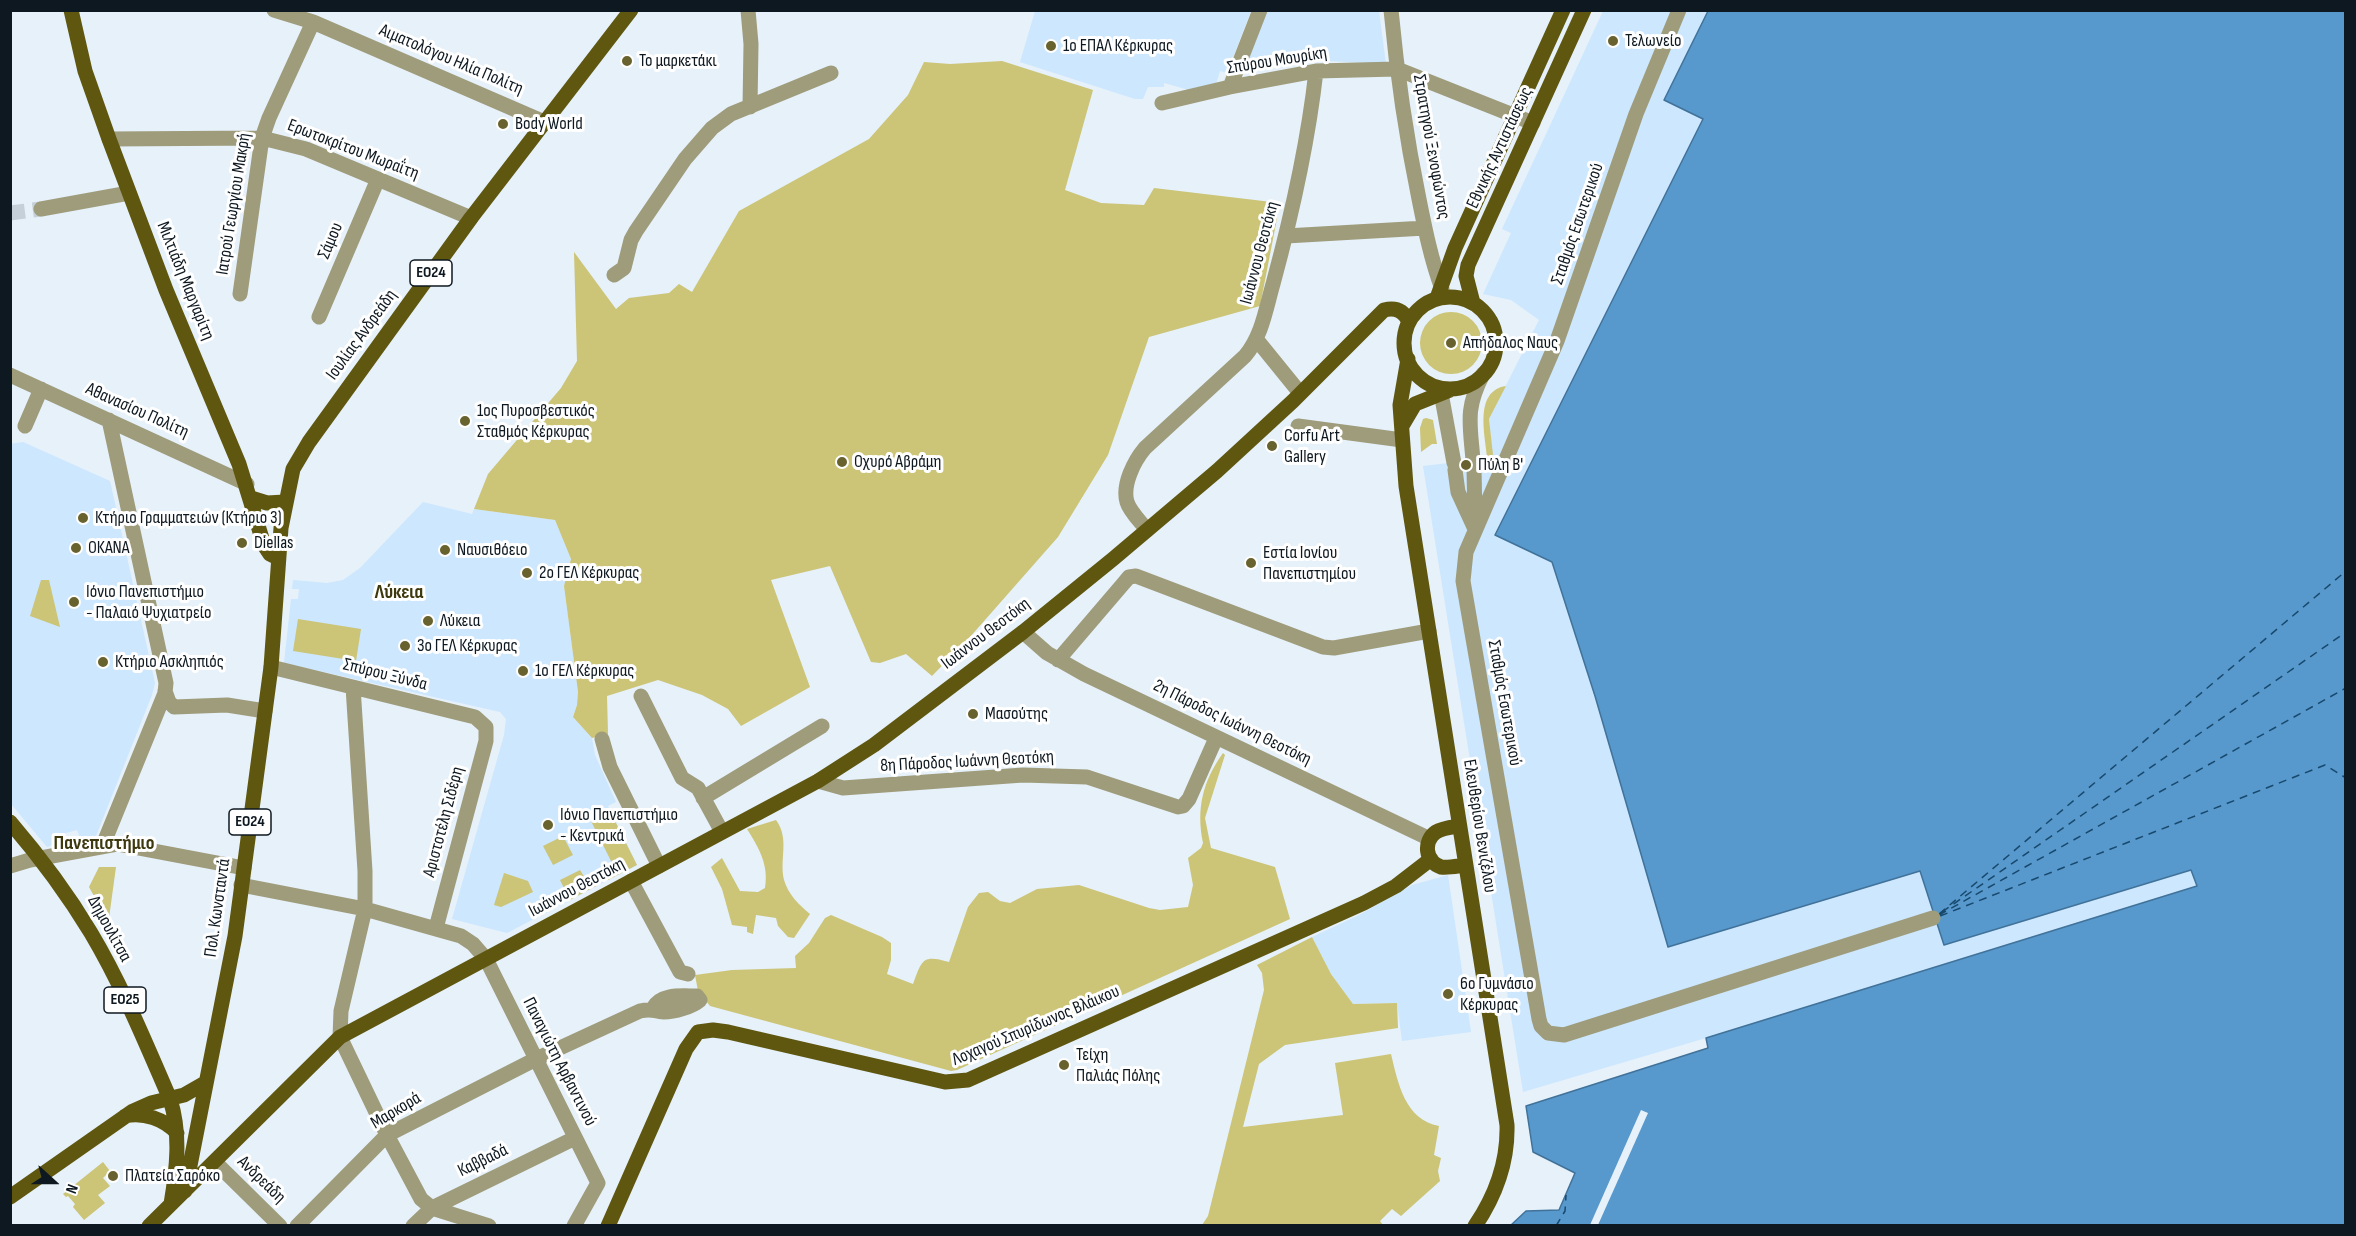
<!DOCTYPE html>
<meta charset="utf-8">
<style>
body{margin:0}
#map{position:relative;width:2356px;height:1236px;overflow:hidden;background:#e6f1fa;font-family:"Sofia Sans Condensed",sans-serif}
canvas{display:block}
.frame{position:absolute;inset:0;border:12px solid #0e1820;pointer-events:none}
.north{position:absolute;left:24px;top:1152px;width:60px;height:60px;-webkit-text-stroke:4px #fff;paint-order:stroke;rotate:111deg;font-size:16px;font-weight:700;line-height:24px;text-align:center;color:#0e1820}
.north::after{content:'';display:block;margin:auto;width:21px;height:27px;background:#0e1820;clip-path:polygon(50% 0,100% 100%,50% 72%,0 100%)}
</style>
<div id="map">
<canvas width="2356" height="1236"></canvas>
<div class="frame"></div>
<div class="north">N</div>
</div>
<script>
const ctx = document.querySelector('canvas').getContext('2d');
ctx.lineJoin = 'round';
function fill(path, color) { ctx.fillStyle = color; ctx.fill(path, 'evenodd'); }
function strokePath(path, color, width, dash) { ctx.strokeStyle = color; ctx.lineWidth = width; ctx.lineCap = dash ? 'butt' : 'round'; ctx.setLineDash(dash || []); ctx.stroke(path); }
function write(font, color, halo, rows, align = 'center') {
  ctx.font = font + ' "Sofia Sans Condensed",sans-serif'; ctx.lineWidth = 6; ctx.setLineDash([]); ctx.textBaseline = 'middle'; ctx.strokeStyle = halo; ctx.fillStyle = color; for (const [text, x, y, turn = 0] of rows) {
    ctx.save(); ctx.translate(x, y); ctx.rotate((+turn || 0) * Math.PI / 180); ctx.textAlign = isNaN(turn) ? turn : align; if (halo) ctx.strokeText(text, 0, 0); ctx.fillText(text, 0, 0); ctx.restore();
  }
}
fill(new Path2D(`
 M1035 11H1251L1227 73 1220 71 1216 84 1189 90 1164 83V87H1148L1143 99H1135L1020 62Z
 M1267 11H1379L1386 64 1309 60 1249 67 1246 65Z
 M1603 11H1708L1664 100 1703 119 1495 534 1552 562 1595 696 1668 946 1920 871 1945 945 2192 870 2197 886 1706 1038 1523 1092 1423 466 1492 458 1489 419 1539 320 1511 300 1483 294 1511 233 1502 229Z
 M23 442 110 481 155 683 152 695 96 836 80 838 77 830 62 834 59 843 47 847 11 804 10 444Z
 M423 502 472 514 474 509 555 520 571 559 564 586 578 692 577 705 573 717 592 738 595 755 616 802 608 806 637 865 507 933 452 919 504 735 506 719 500 712 284 663 291 599H298L299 589H292L293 580 327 583 343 580 360 568Z
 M1448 875 1471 1032 1402 1041 1397 1003 1353 1004 1331 974 1312 937 1359 915 1412 885Z`), '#cce7fe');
fill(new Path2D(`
 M1002 61 1093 90 1065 190 1101 203 1144 205 1154 188 1280 203 1260 306 1149 337 1108 455 1058 537 970 637 932 676 906 654 880 663 871 662 830 566 771 580 810 687 741 726 728 709 702 695 658 680 607 696 608 734 592 738 573 717 577 705 578 692 564 586 571 559 555 520 474 509 488 474 561 388 577 361 574 252 616 309 629 298 669 293 679 284 692 292 739 211 869 139 908 95 924 62 950 64Z
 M1420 343a31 31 0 1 1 62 0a31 31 0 1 1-62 0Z
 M1506 386 1489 419 1493 455 1487 456C1485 434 1474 391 1506 386Z
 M1426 418 1433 420 1437 444H1432L1421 452 1420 428 1423 419Z
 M41 580H49L60 627 30 616Z
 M298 619 361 629 356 661 293 651Z
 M1223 753 1225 755 1205 818 1211 848 1275 867 1290 919 957 1070 951 1071 710 1006 698 991 695 975 732 970 796 968 795 956 809 943 825 918 831 915 882 937 891 943V960L887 974 913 984C922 960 922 954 949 962L968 907 979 893 988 892 1000 901 1010 903 1037 889 1079 885 1149 908 1160 910 1188 907 1193 885 1188 858 1201 848 1203 843C1196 808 1203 781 1223 753Z
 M610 811 637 865 608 880 603 870 613 865 591 821Z
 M776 820C790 839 779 859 784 880 788 894 799 905 810 914L794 938 788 937 778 926 776 918 756 915 753 934 747 932V927L732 925 722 889 711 867 722 858 740 891 758 892 765 888C769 865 759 848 747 829Z
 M563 836 573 855 553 865 543 846Z
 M99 867H116L109 918 105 916 89 887Z
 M580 870 585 878 593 874 598 885 570 900 560 880Z
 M504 873 528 881 533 892 501 907 494 905Z
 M1312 937 1331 974 1353 1004 1397 1003 1398 1028 1285 1045 1259 1064 1243 1127 1343 1115 1335 1063 1391 1054C1398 1083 1405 1120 1439 1126L1434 1155 1441 1158 1438 1171 1440 1181 1401 1216 1392 1209 1380 1221 1383 1225H1202L1208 1216 1264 990 1262 973 1257 965Z
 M103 1162 110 1171 103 1178 110 1186 98 1195 105 1203 84 1220 73 1207 75 1204 68 1196 66 1197 63 1194Z`), '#ccc476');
const water = new Path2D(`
 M1708 11H2345V1225H1511L1526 1211 1559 1210 1575 1173 1533 1152 1526 1106 1708 1048 1706 1038 2197 886 2191 870 1944 945 1920 871 1668 947 1595 696 1552 562 1495 535 1703 119 1664 100Z`);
fill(water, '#5798cd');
strokePath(water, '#417299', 1.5);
fill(new Path2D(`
 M1641 1110 1648 1113 1598 1225H1590Z`), '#e6f1fa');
strokePath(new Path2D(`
 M1942 912 2346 632
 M1939 914 2346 571
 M1939 915 2346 688
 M1940 916 2325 765 2346 778
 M1556 1226 1565 1211 1566 1195`), '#18496d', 1.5, [8, 6]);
strokePath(new Path2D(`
 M10 213 41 209`), '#c6d0d9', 15, [15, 8]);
strokePath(new Path2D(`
 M274 10 313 22 544 122
 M748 10 751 44 750 107
 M1391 10C1397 74 1406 136 1419 199 1425 229 1431 259 1442 289
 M1679 10 1636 114 1557 341 1466 552 1463 581 1539 1019 1541 1026 1548 1033 1564 1035 1933 918
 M1230 87 1260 10
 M1162 103 1230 87 1316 71 1397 69 1533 123
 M109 139 262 138 306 149 471 218
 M41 209 129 193
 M1286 236 1425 228
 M614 275 624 268 631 240 636 231 685 159 712 128 731 114 831 73
 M240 294 262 138 269 118 313 22
 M319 317 378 179
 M1257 340 1300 393
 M10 375 247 484
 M1441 393 1454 463
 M25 426 41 389
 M1298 426 1402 440
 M1473 460C1470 423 1465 409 1483 374
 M1474 468 1475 520
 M1455 470 1458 492 1475 529
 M1147 530C1141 522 1130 512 1127 502 1122 485 1134 461 1145 448L1245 356C1262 336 1266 308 1273 284 1292 214 1308 143 1316 71
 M1023 632 1047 653 1084 674 1430 839
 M1058 660 1123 584 1129 577 1136 576 1323 647 1334 648 1429 631
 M271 667 475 717 486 727V741L436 928
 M353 687 365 871V909L341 1011 340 1037 387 1135 421 1199 432 1208 489 1226
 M165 691 169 702 174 707 227 705 265 711
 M641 696 682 778 698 788 722 832
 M602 739 610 767 659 866
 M818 781 843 788 1023 775 1087 777 1178 807 1183 806 1189 799 1216 738
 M703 798 822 726
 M103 845 165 693 166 683 109 420
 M10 866 30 860 117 844 244 868
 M631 881 680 972 688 974
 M241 885 365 909 461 936 473 944 486 959 598 1183 574 1226
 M215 1162 280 1226
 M297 1226 387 1135 536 1059 640 1011C652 1008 653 1011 664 1012 674 1012 692 1007 700 1000L697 996C682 996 661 993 653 1008
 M413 1226 432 1208 575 1138`), '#9f9c7b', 15);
strokePath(new Path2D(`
 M71 10 85 71 109 139 166 290 239 464 264 545 270 554 278 558
 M1404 343a46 46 0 1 1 92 0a46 46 0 1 1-92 0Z
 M1437 298 1455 248 1563 10
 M1473 303 1466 276 1468 265 1584 10
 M1408 359 1400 405 1406 486 1507 1125C1508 1161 1496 1195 1475 1226
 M1402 426 1415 404 1450 390
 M251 498 267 503 285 502
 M10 822C40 857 67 893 91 933 122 985 146 1044 170 1099 181 1134 177 1168 171 1204
 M1459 826C1452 827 1442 828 1436 832 1423 841 1425 862 1441 867 1448 868 1457 866 1465 865
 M125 1116C144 1112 164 1119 177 1133
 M185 1191 235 936 271 667 281 528 293 469 309 442 471 218 631 10
 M10 1197 133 1111 151 1103 184 1095 205 1083
 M149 1226 340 1037 818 781 874 745 1023 632 1113 559 1217 471 1293 401 1384 310C1396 307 1404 311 1409 322
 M608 1226 686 1049 698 1032 713 1030 728 1032 945 1082 968 1080 1364 903 1396 886 1431 859`), '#5f570f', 15);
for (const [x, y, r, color] of [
 [1613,41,6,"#68622f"],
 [1051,46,6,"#68622f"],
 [627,61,6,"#68622f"],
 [503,124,6,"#68622f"],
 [1451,343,6,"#68622f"],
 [465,421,6,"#68622f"],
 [1272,446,6,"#68622f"],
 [842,462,6,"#68622f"],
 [1466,465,6,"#68622f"],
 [83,518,6,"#68622f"],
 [242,543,6,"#68622f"],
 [76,548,6,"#68622f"],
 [445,550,6,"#68622f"],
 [1251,563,6,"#68622f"],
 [527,573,6,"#68622f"],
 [74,602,6,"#68622f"],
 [428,621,6,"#68622f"],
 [405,646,6,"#68622f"],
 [103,662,6,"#68622f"],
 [523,671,6,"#68622f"],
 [973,714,6,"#68622f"],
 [548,825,6,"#68622f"],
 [1448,994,6,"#68622f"],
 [1064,1065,6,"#68622f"],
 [113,1176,6,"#68622f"]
]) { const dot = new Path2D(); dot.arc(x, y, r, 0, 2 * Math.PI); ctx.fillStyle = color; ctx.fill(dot); strokePath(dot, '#fff', 2); }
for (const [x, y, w] of [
 [431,273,42],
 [250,822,42],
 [125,1000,42]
]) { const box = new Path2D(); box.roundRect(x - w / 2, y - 13, w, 26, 4.5); ctx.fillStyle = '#fff'; ctx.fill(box); strokePath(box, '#0e1820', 1.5); }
write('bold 16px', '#0e1820', null, [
 ["ΕΟ24",431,273],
 ["ΕΟ24",250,822],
 ["ΕΟ25",125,1000]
]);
write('18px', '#0e1820', '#fff', [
 ["Τελωνείο",1625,41],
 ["1ο ΕΠΑΛ Κέρκυρας",1063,46],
 ["Το μαρκετάκι",639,61],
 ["Body World",515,124],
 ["Απήδαλος Ναυς",1463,343],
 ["1ος Πυροσβεστικός",477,411],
 ["Σταθμός Κέρκυρας",477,432],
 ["Corfu Art",1284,436],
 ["Gallery",1284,457],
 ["Οχυρό Αβράμη",854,462],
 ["Πύλη Β'",1478,465],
 ["Κτήριο Γραμματειών (Κτήριο 3)",95,518],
 ["Diellas",254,543],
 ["ΟΚΑΝΑ",88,548],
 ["Ναυσιθόειο",457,550],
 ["Εστία Ιονίου",1263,553],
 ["Πανεπιστημίου",1263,574],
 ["2ο ΓΕΛ Κέρκυρας",539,573],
 ["Ιόνιο Πανεπιστήμιο",86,592],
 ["- Παλαιό Ψυχιατρείο",86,613],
 ["Λύκεια",440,621],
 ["3ο ΓΕΛ Κέρκυρας",417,646],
 ["Κτήριο Ασκληπιός",115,662],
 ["1ο ΓΕΛ Κέρκυρας",535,671],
 ["Μασούτης",985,714],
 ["Ιόνιο Πανεπιστήμιο",560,815],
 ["- Κεντρικά",560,836],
 ["6ο Γυμνάσιο",1460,984],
 ["Κέρκυρας",1460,1005],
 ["Τείχη",1076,1055],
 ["Παλιάς Πόλης",1076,1076],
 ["Πλατεία Σαρόκο",125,1176]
], 'left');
write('18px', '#0e1820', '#fff', [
 ["Αιματολόγου Ηλία Πολίτη",451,60,23],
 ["Σπύρου Μουρίκη",1277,61,-9],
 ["Στρατηγού Ξενοφώντος",1431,147,80],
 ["Εθνικής Αντιστάσεως",1500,148,-65],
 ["Ερωτοκρίτου Μωραΐτη",353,150,21],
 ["Ιατρού Γεωργίου Μακρή",234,204,-81],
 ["Σταθμός Εσωτερικού",1578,224,-71],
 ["Σάμου",331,241,-67],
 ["Ιωάννου Θεοτόκη",1260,253,-75],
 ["Μιλτιάδη Μαργαρίτη",185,281,68],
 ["Ιουλίας Ανδρεάδη",362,335,-54],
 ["Αθανασίου Πολίτη",137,411,24],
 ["Ιωάννου Θεοτόκη",986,634,-37],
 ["Σπύρου Ξύνδα",385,675,14],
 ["Σταθμός Εσωτερικού",1504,703,80],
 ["2η Πάροδος Ιωάννη Θεοτόκη",1232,723,26],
 ["8η Πάροδος Ιωάννη Θεοτόκη",967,762,-3],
 ["Αριστοτέλη Σιδέρη",444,822,-75],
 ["Ελευθερίου Βενιζέλου",1479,826,81],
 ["Ιωάννου Θεοτόκη",577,888,-28],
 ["Πολ. Κωνσταντά",218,908,-82],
 ["Δημουλίτσα",109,929,61],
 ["Λοχαγού Σπυρίδωνος Βλάικου",1036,1026,-23],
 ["Παναγιώτη Αρβαντινού",559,1062,63],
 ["Μαρκορά",396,1111,-31],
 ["Καββαδά",483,1161,-26],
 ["Ανδρεάδη",261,1180,44]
]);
write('bold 20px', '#3d380e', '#fff', [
 ["Λύκεια",399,593],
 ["Πανεπιστήμιο",104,844]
]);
</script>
